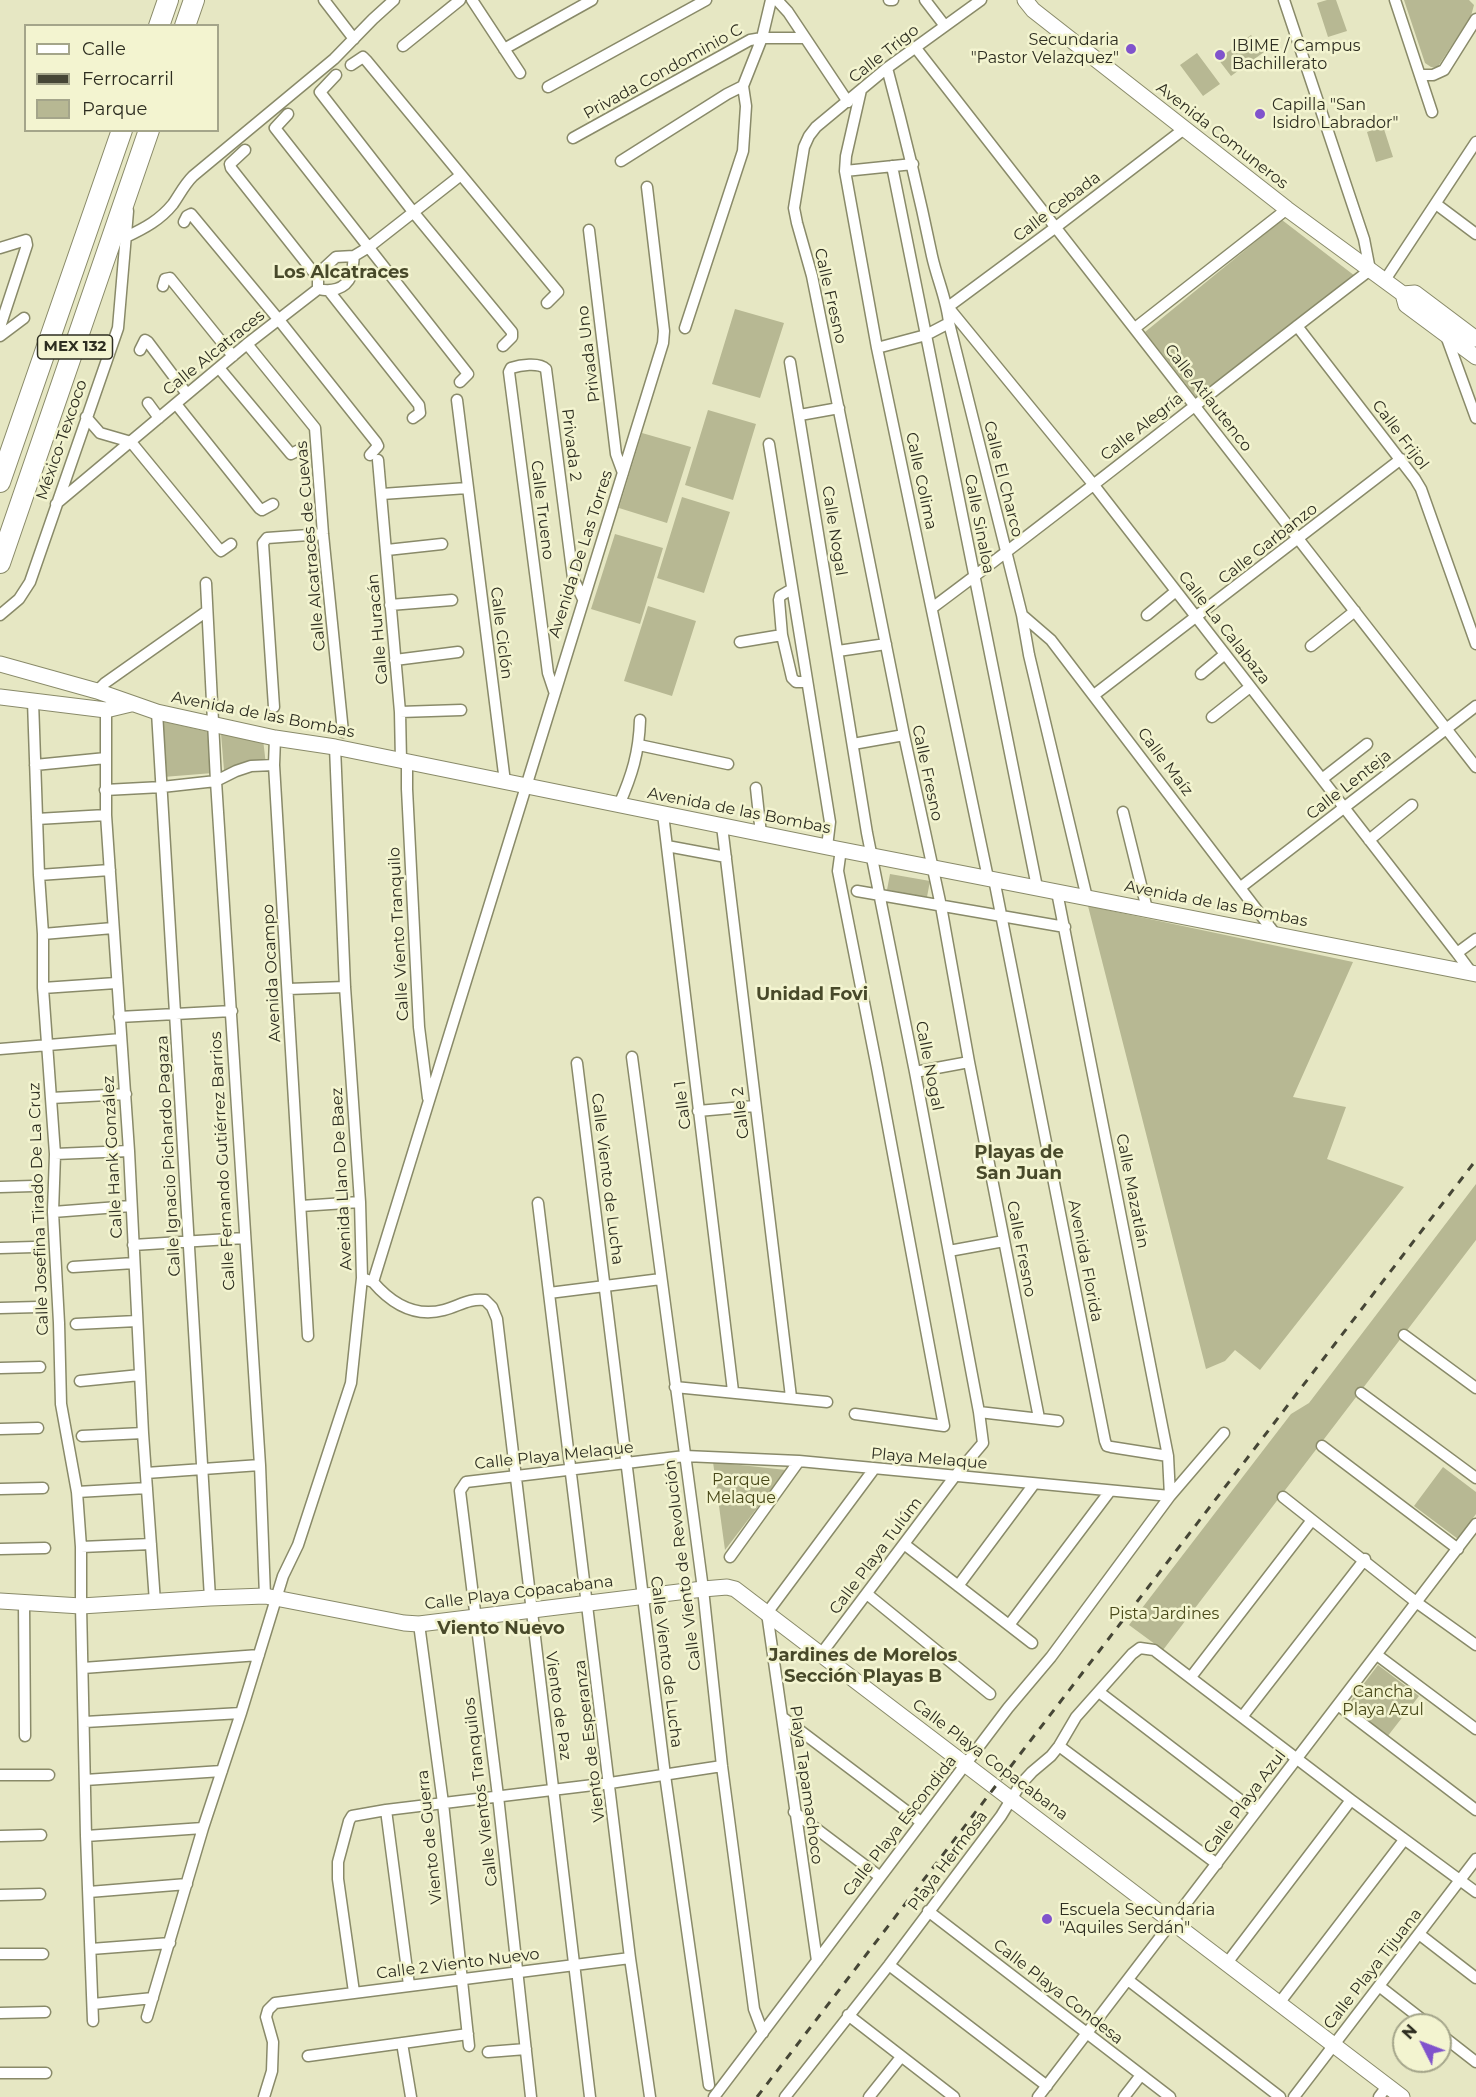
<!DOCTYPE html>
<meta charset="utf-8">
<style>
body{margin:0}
#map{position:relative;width:1476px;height:2097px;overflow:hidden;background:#e6e7c3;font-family:Montserrat,sans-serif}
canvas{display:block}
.legend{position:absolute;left:24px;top:24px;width:195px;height:108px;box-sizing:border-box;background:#f3f4d0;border:2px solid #a4a58a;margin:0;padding:8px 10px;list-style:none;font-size:18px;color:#2e2e21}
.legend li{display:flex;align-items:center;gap:12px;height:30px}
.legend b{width:30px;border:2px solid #a4a58a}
.north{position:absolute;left:1392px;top:2013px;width:60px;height:60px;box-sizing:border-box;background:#f3f4d0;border:2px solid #a4a58a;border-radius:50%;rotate:312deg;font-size:16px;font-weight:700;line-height:24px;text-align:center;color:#2e2e21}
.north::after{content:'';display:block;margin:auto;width:21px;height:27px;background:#8053cc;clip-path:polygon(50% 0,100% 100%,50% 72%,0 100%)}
</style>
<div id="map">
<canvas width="1476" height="2097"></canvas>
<ul class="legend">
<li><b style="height:8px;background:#fff"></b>Calle</li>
<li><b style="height:8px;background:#464636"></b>Ferrocarril</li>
<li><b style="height:16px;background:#b7b893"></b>Parque</li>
</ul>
<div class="north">N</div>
</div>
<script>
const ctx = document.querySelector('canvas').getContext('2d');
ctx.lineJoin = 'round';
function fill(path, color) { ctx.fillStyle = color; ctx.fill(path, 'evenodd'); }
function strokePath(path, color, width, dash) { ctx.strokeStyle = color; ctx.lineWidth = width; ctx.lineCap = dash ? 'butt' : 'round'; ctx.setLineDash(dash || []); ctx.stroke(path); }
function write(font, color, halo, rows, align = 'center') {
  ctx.font = font + ' Montserrat,sans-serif'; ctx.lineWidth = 5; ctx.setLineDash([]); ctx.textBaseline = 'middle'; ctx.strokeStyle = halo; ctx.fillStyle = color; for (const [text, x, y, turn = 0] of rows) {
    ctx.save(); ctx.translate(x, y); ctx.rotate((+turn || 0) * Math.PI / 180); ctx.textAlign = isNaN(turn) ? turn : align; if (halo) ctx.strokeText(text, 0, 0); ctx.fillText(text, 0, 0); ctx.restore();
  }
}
fill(new Path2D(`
 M1327 0H1336L1347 31 1328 37 1317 3Z
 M1404 0H1469L1474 5 1471 16 1437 68 1431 67 1425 63Z
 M1251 35 1264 52 1231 76 1218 59Z
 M1197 53 1220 84 1203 96 1180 65Z
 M1383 126 1393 157 1376 162 1367 132Z
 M1282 220 1355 276 1196 397 1145 332Z
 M735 309 784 323 760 398 712 384Z
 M708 410 756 424 733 500 685 485Z
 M642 433 691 447 667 523 619 508Z
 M682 497 730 512 704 593 657 578Z
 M615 534 663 548 640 624 591 609Z
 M648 606 696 621 672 696 624 681Z
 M161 721 214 733 213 773 163 777Z
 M221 734 263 739 266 765 224 770Z
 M890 874 930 881 927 897 887 890Z
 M1088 906 1353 962 1293 1097 1346 1107 1327 1159 1404 1187 1260 1370 1235 1350 1225 1361 1206 1369Z
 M1476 1184V1240L1163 1650 1129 1625 1291 1414 1309 1403Z
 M713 1462 786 1470 725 1550Z
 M1443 1467 1476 1492V1514L1458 1539 1414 1506Z
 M1378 1665 1419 1696 1387 1737 1347 1706Z`), '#b7b893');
const street = new Path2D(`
 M324 0 354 39
 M472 0 520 73
 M777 0 788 12 848 102
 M889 0H893
 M925 0 945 26
 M981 0 887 68 816 127 809 136 804 147 794 208 797 223 812 276 904 735 941 906 969 1062 1039 1418
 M1395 0 1432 112
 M403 46 460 0
 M915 47 1476 767
 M504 49 592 0
 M351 65 363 57 366 60 558 292 547 303
 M887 68C904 131 919 193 932 256 937 279 947 300 949 323L1022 615 1029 655 1087 898
 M336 75 320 92 323 96 414 213 512 332V337L503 346
 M1420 75H1433L1444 70 1476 19
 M548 87 706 0
 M861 90 846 156 845 171 877 348 988 878
 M288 114 275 128 468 374 460 382
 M1184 129 1056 227 948 307 1093 484 1457 953 1471 972
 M573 138 750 40 762 38H805
 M245 150 230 164 231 168 318 278
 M621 161 727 94 743 86
 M892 166 1037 887
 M845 171 913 164
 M1436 204 1476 234
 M184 222 187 216 191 214 279 320 376 442 378 446 370 455
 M589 230 616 454 623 473
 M126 237C145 228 160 220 173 204 180 194 184 185 193 176L334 59 373 19 394 0
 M0 248 26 240 27 245 0 327
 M1385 280 1476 142
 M163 286 165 279 170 278 233 356
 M318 289V278L323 269 336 257 354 256 369 247 461 175
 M329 291 419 405 420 413 413 418
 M1297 326 1415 479 1421 489 1476 644
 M685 328 743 151 746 106 743 86 762 38 771 0
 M1135 328 1287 209
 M1445 333 1476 418
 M0 336 24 318
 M247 344 315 428 323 534 343 732
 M877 348 926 335 949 323
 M140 350 145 340 148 342 187 394
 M790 362 867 833 915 1072 979 1412 983 1443 955 1476 821 1654
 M219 368 291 454 301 449
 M457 400 505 782
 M148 403 159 418
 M176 404 259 508 262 510 273 504
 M800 415 839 408
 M86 417 100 433 131 442
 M131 442 218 548 221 551 231 544
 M769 444 830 822 827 847
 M378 460 400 712 401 761
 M382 494 467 488
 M56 504 247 344 318 289C330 292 345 290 351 276 353 271 353 262 354 256
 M387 550 442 544
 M206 583 216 781 260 1465 265 1596
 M792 589 780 596 779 600 782 635 792 678 796 682H807
 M390 605 452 600
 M932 608C1080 498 1223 382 1370 270L1364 239 1284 0
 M0 615 19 599 30 582 118 328 128 211
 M1022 615 1051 640 1276 935
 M1147 615 1176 591
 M740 642 782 635
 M1311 646 1355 611
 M838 651 886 644
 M395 660 458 652
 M1201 674 1225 654
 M97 691 105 683 207 611
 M554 691 548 673 509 372 511 368C520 365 539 362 546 369L573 578 583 599
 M1094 695 1401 459
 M33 701 39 875 43 934V988L55 1154 53 1212 59 1323 61 1404 77 1492 81 1547V1606L86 1836 93 2021
 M274 707 263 543 267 538 323 534
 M106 710V815L129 1151 143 1433 155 1602
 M157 712 210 1598
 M400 712 461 710
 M1212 717 1250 687
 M275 738 274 765 308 1336
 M853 744 904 735
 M639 745 728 764
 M407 763V789L419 1027 428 1098
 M35 765 106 758
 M1322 779 1367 744
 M756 788 761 834
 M105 790 162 787 216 781 236 771 251 766 274 765
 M619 805C632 775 639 753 640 720
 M1123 812 1147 909
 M663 814 733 1391
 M37 819 106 815
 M722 826 791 1397
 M1369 840 1412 805
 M667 846 726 857
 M841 849 838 871 877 1068 944 1426 855 1414
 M39 875 110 870
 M994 879 1105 1441 1107 1446 1111 1447 1168 1456
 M1241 887 1476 706
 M857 891 1065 927
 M1057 892 1168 1456 1170 1496
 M43 934 113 928
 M1457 953 1476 939
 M43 988 116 983
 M288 989 345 987
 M119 1017 232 1011
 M0 1049 121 1039
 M632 1057 703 1589 722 1766 754 2009 763 2033
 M577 1063 665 1775 709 2085
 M915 1072 969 1062
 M51 1098 126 1094
 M698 1111 755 1106
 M55 1154 129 1151
 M0 1187 33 1186
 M538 1203 630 1958 650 2097
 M301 1206 360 1202
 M53 1212 131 1206
 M133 1245 245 1238
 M0 1248 34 1247
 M949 1251 1004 1241
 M73 1267 134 1263
 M362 1278 373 1282 663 343 664 331 647 187
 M373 1282C391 1303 414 1318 444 1310 459 1306 469 1298 485 1300L492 1307 497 1319 590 2097
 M549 1293 661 1279
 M0 1308 38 1307
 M76 1324 137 1321
 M1404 1335 1476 1388
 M0 1368 40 1367
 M80 1381 140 1375
 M675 1387 827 1402
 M1361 1393 1476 1478
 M979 1412 1058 1421
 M0 1429 38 1428
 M82 1436 143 1433
 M1322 1446 1458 1549
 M146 1473 260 1465
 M0 1489 43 1488
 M77 1492 147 1488
 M1283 1497 1416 1602 1476 1645
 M904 1544 1032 1643
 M81 1547 151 1544
 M0 1549 45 1548
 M730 1557 799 1461
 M958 1586 1034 1484
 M867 1594 990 1694
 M24 1603 25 1736
 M419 1624 443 1803 469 2046
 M1009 1625 1110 1491
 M1377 1655 1476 1729
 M83 1668 259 1655
 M1191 1677 1312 1520
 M1099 1692 1256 1812
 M1338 1705 1476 1810
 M782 1717 921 1822
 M1242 1717 1365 1559
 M85 1722 241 1713
 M1059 1746 1217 1864
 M0 1775H49
 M85 1780 222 1771
 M386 1810 409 1985
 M794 1812 879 1876
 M0 1836 41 1835
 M86 1836 203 1828
 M89 1892 187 1884
 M0 1895 40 1894
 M928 1911 1170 2097
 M1419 1934 1476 1978
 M91 1949 170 1943
 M0 1954H43
 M817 1961 767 1613 874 1469
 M1227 1963 1351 1800
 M889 1965 1047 2086
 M1128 1980 1280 2097
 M1379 1986 1429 2025
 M354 1992 338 1879V1862L349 1821 352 1816 386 1810 610 1783 722 1766
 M1280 2002 1404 1840
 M93 2004 153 1998
 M0 2013 45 2012
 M848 2015 954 2097
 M147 2017 203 1828 241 1713 283 1576 298 1545 351 1383 362 1278 360 1202 345 987 335 747
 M1440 2034 1476 2062
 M402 2043 411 2097
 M488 2052 526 2049
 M308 2056 468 2034
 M0 2073H46
 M264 2097 272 2071 273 2042 266 2017 268 2010 275 2003 630 1958
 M531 2097 498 1796 460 1491 466 1482 685 1456 799 1461 1170 1496
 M714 2097 1008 1708 1051 1657 1170 1496 1224 1433
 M785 2097 889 1965 1001 1816 1020 1785 1032 1772 1051 1756 1059 1746 1076 1717 1132 1654 1140 1648 1154 1650 1351 1800 1476 1892
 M869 2097 901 2057
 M1038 2097 1476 1524
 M1124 2097 1141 2075
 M1294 2097 1476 1859
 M1379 2097 1388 2085`);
const secondary = new Path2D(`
 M1025 0 1033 10 1287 209 1403 294
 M1403 294 1406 305 1476 357
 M1403 294 1415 293 1476 339
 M0 664 97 691 157 712 275 738 335 747 827 847 1476 974
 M0 697 106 710 131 704
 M0 1601 81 1606 210 1598 265 1596 404 1623 419 1624 703 1589 727 1587 735 1589 1402 2097`);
const highway = new Path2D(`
 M159 26 168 0
 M185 26 194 0
 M0 482 122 130
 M0 563 149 130`);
strokePath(street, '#898a69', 13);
strokePath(secondary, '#898a69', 17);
strokePath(highway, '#898a69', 22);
strokePath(street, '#fff', 10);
strokePath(secondary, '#fff', 15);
strokePath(highway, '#fff', 20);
strokePath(new Path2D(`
 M757 2097 1476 1160`), '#464636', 3, [8, 8]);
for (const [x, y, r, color] of [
 [1131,49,6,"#8053cc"],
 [1220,55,6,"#8053cc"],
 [1260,114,6,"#8053cc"],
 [1047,1919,6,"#8053cc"]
]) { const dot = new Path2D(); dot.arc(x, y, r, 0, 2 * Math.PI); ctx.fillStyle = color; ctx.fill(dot); strokePath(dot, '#f3f4d0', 2); }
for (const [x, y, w] of [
 [75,347,75]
]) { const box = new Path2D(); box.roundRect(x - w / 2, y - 12, w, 24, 4.5); ctx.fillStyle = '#f3f4d0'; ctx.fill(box); strokePath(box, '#2e2e21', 1.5); }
write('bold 15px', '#2e2e21', null, [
 ["MEX 132",75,347]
]);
write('16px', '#2e2e21', '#f3f4d0', [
 ["Secundaria",1119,40,"right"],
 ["\"Pastor Velazquez\"",1119,58,"right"],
 ["IBIME / Campus",1232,46],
 ["Bachillerato",1232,64],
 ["Capilla \"San",1272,105],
 ["Isidro Labrador\"",1272,123],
 ["Escuela Secundaria",1059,1910],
 ["\"Aquiles Serdán\"",1059,1928]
], 'left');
write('16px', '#2e2e21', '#f3f4d0', [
 ["Calle Trigo",884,54,-38],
 ["Privada Condominio C",663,72,-29],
 ["Avenida Comuneros",1222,136,38],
 ["Calle Cebada",1057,207,-37],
 ["Calle Fresno",830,296,77],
 ["Calle Alcatraces",214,353,-39],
 ["Privada Uno",589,354,-97],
 ["Calle Atlautenco",1208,398,52],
 ["Calle Alegría",1142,427,-38],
 ["Calle Frijol",1400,435,53],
 ["México-Texcoco",62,440,-71],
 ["Privada 2",571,445,83],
 ["Calle El Charco",1003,479,76],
 ["Calle Colima",921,481,78],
 ["Calle Trueno",542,510,83],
 ["Calle Sinaloa",979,524,79],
 ["Calle Nogal",834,531,81],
 ["Calle Garbanzo",1268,544,-38],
 ["Calle Alcatraces de Cuevas",311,546,-95],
 ["Avenida De Las Torres",581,554,-72],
 ["Calle La Calabaza",1224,628,52],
 ["Calle Huracán",378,629,-95],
 ["Calle Ciclón",501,633,83],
 ["Avenida de las Bombas",263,715,11],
 ["Calle Maíz",1165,762,53],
 ["Calle Fresno",927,773,78],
 ["Calle Lenteja",1349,785,-38],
 ["Avenida de las Bombas",739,811,11],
 ["Avenida de las Bombas",1216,904,11],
 ["Calle Viento Tranquilo",399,934,-93],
 ["Avenida Ocampo",272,973,-93],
 ["Calle Nogal",929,1066,79],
 ["Calle 1",683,1105,-97],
 ["Calle 2",741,1113,-97],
 ["Calle Ignacio Pichardo Pagaza",169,1156,-93],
 ["Calle Hank González",113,1157,-93],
 ["Calle Fernando Gutiérrez Barrios",223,1161,-93],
 ["Avenida Llano De Baez",342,1179,-93],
 ["Calle Viento de Lucha",607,1179,83],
 ["Calle Mazatlán",1132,1191,79],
 ["Calle Josefina Tirado De La Cruz",39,1209,-92],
 ["Calle Fresno",1021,1249,79],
 ["Avenida Florida",1085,1261,79],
 ["Calle Playa Melaque",554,1456,-6],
 ["Playa Melaque",929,1459,5],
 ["Calle Playa Tulúm",876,1556,-53],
 ["Calle Viento de Revolución",683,1565,-97],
 ["Calle Playa Copacabana",519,1593,-7],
 ["Calle Viento de Lucha",666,1662,83],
 ["Viento de Paz",558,1706,82],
 ["Viento de Esperanza",590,1741,-97],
 ["Calle Playa Copacabana",990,1760,37],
 ["Playa Tapamachoco",806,1785,82],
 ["Calle Vientos Tranquilos",481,1792,-97],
 ["Calle Playa Azul",1245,1802,-53],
 ["Calle Playa Escondida",900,1826,-52],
 ["Viento de Guerra",430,1837,-96],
 ["Playa Hermosa",948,1861,-53],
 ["Calle 2 Viento Nuevo",458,1964,-7],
 ["Calle Playa Tijuana",1373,1969,-52],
 ["Calle Playa Condesa",1058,1992,38]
]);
write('16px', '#494919', '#f3f4d0', [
 ["Parque",741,1480],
 ["Melaque",741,1498],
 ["Pista Jardines",1164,1614],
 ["Cancha",1383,1692],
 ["Playa Azul",1383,1710]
]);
write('bold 18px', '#48492a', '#f3f4d0', [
 ["Los Alcatraces",341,273],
 ["Unidad Fovi",812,995],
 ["Playas de",1019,1153],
 ["San Juan",1019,1174],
 ["Viento Nuevo",501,1629],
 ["Jardines de Morelos",863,1656],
 ["Sección Playas B",863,1677]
]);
</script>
